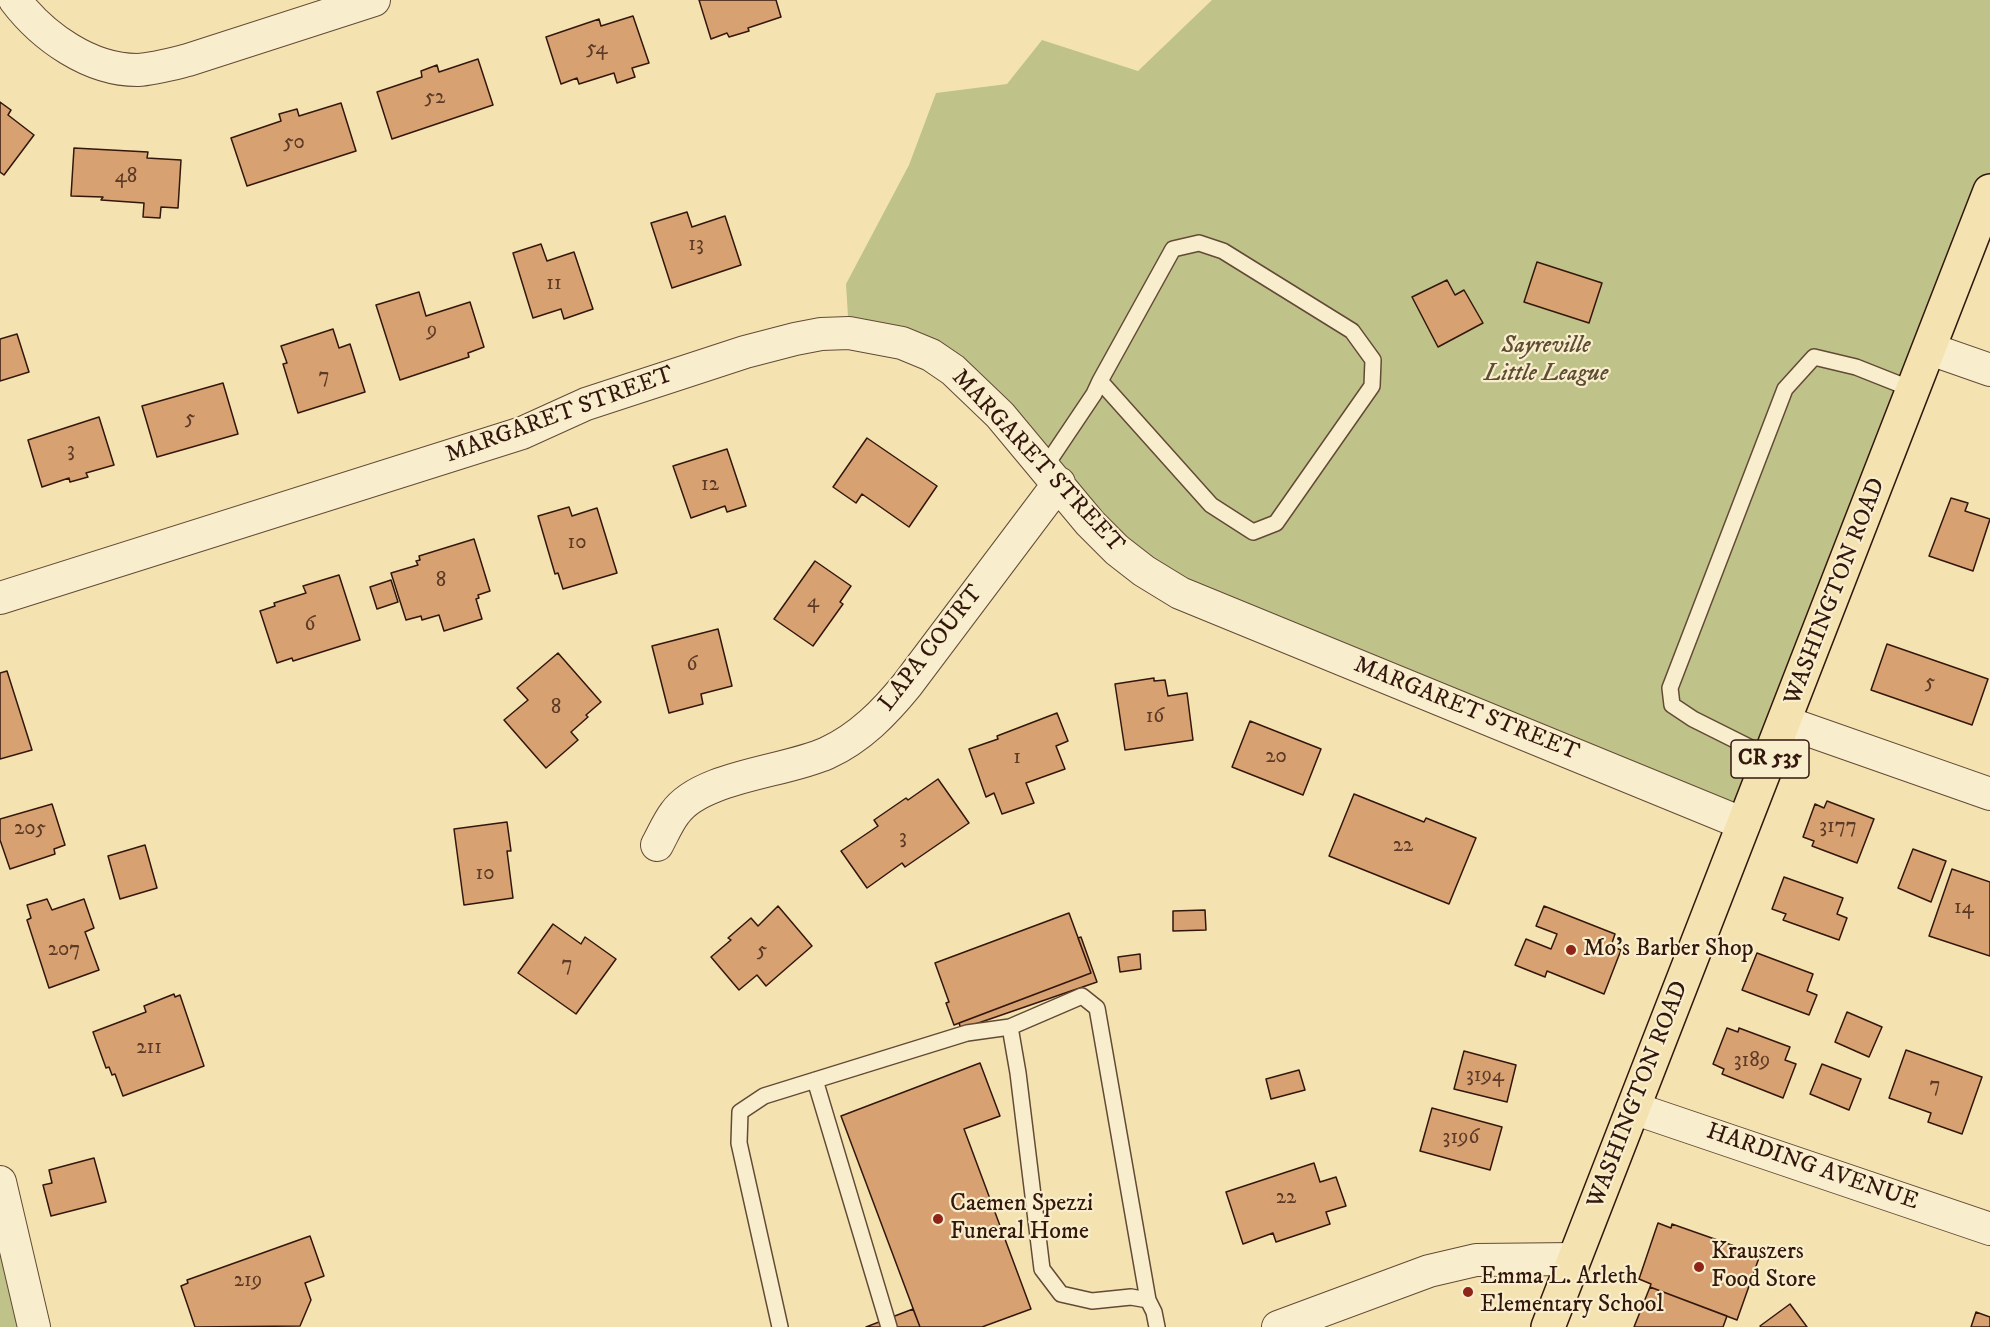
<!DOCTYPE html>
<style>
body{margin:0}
canvas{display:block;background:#f4e3b1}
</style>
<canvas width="1990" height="1327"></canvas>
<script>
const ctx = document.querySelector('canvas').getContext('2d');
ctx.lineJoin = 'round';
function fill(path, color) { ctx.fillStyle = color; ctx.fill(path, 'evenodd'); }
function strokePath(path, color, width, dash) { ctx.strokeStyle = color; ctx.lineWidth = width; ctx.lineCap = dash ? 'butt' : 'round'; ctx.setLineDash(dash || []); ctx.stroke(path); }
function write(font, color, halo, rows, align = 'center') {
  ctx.font = font + ' "IM FELL DW Pica",serif'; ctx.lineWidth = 4.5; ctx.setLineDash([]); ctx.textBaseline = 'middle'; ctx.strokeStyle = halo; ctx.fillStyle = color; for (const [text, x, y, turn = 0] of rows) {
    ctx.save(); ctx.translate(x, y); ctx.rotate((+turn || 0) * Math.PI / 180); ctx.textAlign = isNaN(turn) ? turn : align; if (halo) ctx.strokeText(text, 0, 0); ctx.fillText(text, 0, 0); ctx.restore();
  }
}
fill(new Path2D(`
 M1212 0H1990V191L1744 824 1180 593 974 390 849 333 846 284 909 165 936 93 1007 84 1042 40 1138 71Z
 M0 1182 34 1327H0Z`), '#bfc389');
const building = new Path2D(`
 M699 0H776L781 17 748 28 749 31 729 37 727 33 711 39Z
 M633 16 649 63 632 68 635 77 617 83 614 73 579 84 577 78 561 84 546 37 599 19 601 26Z
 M478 59 493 105 392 139 377 92 422 77 421 71 437 65 439 72Z
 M0 102 11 110 8 115 34 135 4 175 0 172Z
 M341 103 356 151 247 186 231 138 281 121 279 114 297 109 299 116Z
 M74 148 148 152 147 158 181 160 178 208 161 207 160 218 143 217 144 203 101 200 103 197 71 196Z
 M687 212 692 227 725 216 741 265 672 288 651 223Z
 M541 244 547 261 574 252 593 309 564 319 561 309 533 318 513 253Z
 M1537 262 1602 283 1589 323 1524 302Z
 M1447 280 1455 295 1464 290 1483 323 1438 347 1412 297Z
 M419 292 426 316 470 302 484 347 468 353 469 357 400 380 376 305Z
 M333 329 339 348 350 344 365 392 298 413 283 364 287 363 281 346Z
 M17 334 29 372 0 381V339Z
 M223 383 238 434 157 457 142 406Z
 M99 417 114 465 86 473 88 477 70 482 69 478 42 487 28 440Z
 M867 438 937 486 909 527 862 494 856 503 833 487Z
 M727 449 746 506 727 512 725 506 691 518 673 466Z
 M1951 498 1968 503 1965 511 1990 519 1973 571 1929 556Z
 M569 507 572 516 597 508 617 573 563 589 558 573 555 574 538 516Z
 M474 539 490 591 478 595 479 598 476 599 482 619 444 631 439 615 422 620 421 616 406 620 391 573 418 565 416 561 420 560 419 556Z
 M815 561 851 586 840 602 843 604 813 646 774 619Z
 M339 575 360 640 293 661 292 658 277 663 260 611 275 606 274 603 306 593 303 586Z
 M391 580 398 602 377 609 370 587Z
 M718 629 732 686 701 694 703 704 669 713 652 646Z
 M1887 644 1988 679 1972 725 1871 690Z
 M558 653 601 702 586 715 588 717 571 732 578 740 546 768 504 720 528 700 517 688Z
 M7 671 32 750 0 759V673Z
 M1154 678V681L1165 680 1168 696 1187 693 1193 740 1125 750 1115 684Z
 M1057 713 1068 741 1056 746 1065 769 1026 783 1034 803 1002 814 994 793 986 797 969 749 998 739 997 736Z
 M1250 721 1321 749 1303 795 1232 767Z
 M938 779 969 823 905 867 902 863 867 888 841 851 878 826 874 820 906 798 908 800Z
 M1354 794 1424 822 1426 818 1476 838 1449 904 1329 856Z
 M1827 801 1874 819 1857 863 1812 846 1814 841 1803 837 1815 804 1824 808Z
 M52 804 65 845 54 849 55 854 10 869 0 840V819Z
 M507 822 511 851H507L513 898 464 905 454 829Z
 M145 845 157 888 120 899 108 856Z
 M1913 849 1946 861 1931 902 1898 888Z
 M1952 869 1990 882V956L1929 936Z
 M1784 877 1843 898 1837 914 1847 918 1839 940 1783 920 1786 914 1772 909Z
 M47 899 52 910 84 899 94 928 85 932 99 970 49 988 27 920 31 918 27 905Z
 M778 906 812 946 766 986 757 975 739 990 711 957 731 940 728 938 751 918 758 926Z
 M1544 906 1615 934 1611 946 1621 950 1604 994 1547 971 1545 977 1515 965 1526 939 1551 949 1557 934 1536 926Z
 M1205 910 1206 930 1173 931V911Z
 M1069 913 1091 973 954 1025 946 1003 949 1002 935 963Z
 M553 924 581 944 585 937 616 959 576 1014 518 973Z
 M1081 937 1097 982 961 1029 959 1023 1091 973 1078 938Z
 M1757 953 1813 974 1807 991 1817 995 1809 1015 1742 990Z
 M1140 954 1141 969 1120 972 1118 957Z
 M174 994 175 997 180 995 204 1066 123 1096 115 1074 112 1075 109 1067 106 1068 93 1032 146 1012 144 1006Z
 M1847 1012 1882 1027 1869 1057 1835 1042Z
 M1727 1028 1738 1032 1739 1028 1790 1047 1785 1060 1796 1064 1783 1098 1722 1074 1724 1069 1713 1064Z
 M1906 1050 1982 1077 1962 1134 1928 1122 1931 1113 1889 1098Z
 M1464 1051 1516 1065 1507 1102 1454 1089Z
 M980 1063 1000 1116 964 1129 1031 1309 982 1327H920L841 1116Z
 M1822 1064 1861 1079 1849 1110 1810 1094Z
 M1299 1070 1305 1090 1271 1099 1266 1079Z
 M1432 1108 1502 1127 1490 1170 1420 1151Z
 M94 1158 106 1202 51 1216 43 1185 52 1183 49 1170Z
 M1314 1163 1320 1182 1336 1177 1346 1206 1326 1212 1330 1224 1276 1242 1273 1233 1243 1244 1226 1192Z
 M1658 1223 1671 1228 1672 1224 1760 1255 1737 1320 1650 1287 1651 1284 1639 1279Z
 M310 1236 324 1276 305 1283 311 1300 300 1326 195 1327 181 1286 188 1283 187 1280Z
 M1650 1287 1727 1316 1723 1327H1634Z
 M1790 1304 1807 1327H1761L1760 1326Z
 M913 1309 920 1327H866Z
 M1976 1312 1990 1317V1327H1971Z`);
fill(building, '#d7a172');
strokePath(building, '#33170d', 1.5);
const lane = new Path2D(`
 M1045 467 1094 394 1100 381 1173 249 1199 243 1223 251 1352 331 1373 360 1372 386 1276 523 1253 532 1211 505 1100 381
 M1771 758 1693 719 1672 705 1670 688 1785 389 1814 357 1856 367 1914 390
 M1010 1027 1082 996 1097 1008 1148 1300
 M815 1080 889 1327
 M780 1327 739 1143 740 1112 764 1096 967 1033 1010 1027 1018 1073 1042 1269 1061 1294 1092 1301 1131 1297 1148 1300 1154 1312 1157 1327`);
const street = new Path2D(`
 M15 0C43 37 90 70 137 70 154 69 172 64 188 60L374 0
 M1930 349 1990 370
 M0 598 522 433 586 404 745 352 795 339 821 334 849 333 902 343 931 355 953 370 1000 415 1090 523 1117 550 1144 571 1180 593 1744 824
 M1785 722 1990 794
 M657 845C663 834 668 822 675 813 701 776 786 772 827 753 860 738 885 712 907 685L1059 483
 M1633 1108 1990 1229
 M0 1182 34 1327
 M1278 1327 1429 1271 1476 1260 1574 1259`);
const primary = new Path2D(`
 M1548 1327 1990 191`);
strokePath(lane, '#634a36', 18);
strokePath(street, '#634a36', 34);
strokePath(primary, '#33170d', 36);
strokePath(lane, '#f8edcc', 15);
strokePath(street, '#f8edcc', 32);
strokePath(primary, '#f4e3b1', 33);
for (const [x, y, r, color] of [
 [1571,950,6,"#8f2418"],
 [938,1219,6,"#8f2418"],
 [1699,1267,6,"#8f2418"],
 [1468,1292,6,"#8f2418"]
]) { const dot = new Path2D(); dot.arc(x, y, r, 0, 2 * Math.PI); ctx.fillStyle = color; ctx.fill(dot); strokePath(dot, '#f8edcc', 2); }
write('21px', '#5c3a26', null, [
 ["54",597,50],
 ["52",435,99],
 ["50",294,144],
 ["48",126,178],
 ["13",696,246],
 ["11",554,285],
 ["9",432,332],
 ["7",324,378],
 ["5",190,420],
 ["3",71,452],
 ["12",710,486],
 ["10",577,544],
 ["8",441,582],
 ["4",813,603],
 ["6",310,626],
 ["6",692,666],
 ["5",1930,684],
 ["8",556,709],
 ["16",1155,718],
 ["20",1276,758],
 ["1",1017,759],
 ["3177",1838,828],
 ["205",30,830],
 ["3",903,839],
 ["22",1403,847],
 ["10",485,875],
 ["14",1964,909],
 ["207",64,951],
 ["5",762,952],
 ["7",567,966],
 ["211",149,1049],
 ["3189",1752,1062],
 ["3194",1485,1077],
 ["7",1935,1087],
 ["3196",1461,1139],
 ["22",1286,1199],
 ["219",248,1282]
]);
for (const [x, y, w] of [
 [1770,759,78]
]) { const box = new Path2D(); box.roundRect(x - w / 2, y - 19, w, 38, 4.5); ctx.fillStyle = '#f8edcc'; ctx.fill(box); strokePath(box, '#33170d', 1.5); }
write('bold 22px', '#33170d', null, [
 ["CR 535",1770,759]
]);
write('italic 24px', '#5d4b32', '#f8edcc', [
 ["Sayreville",1546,347],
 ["Little League",1546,375]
]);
write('24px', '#33170d', '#f8edcc', [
 ["MARGARET STREET",560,416,-20],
 ["MARGARET STREET",1037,462,47],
 ["WASHINGTON ROAD",1836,592,-69],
 ["LAPA COURT",932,649,-52],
 ["MARGARET STREET",1466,710,22],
 ["WASHINGTON ROAD",1639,1095,-69],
 ["HARDING AVENUE",1812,1168,19]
]);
write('24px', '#33170d', '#f8edcc', [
 ["Mo's Barber Shop",1583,950],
 ["Caemen Spezzi",950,1205],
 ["Funeral Home",950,1233],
 ["Krauszers",1711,1253],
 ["Food Store",1711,1281],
 ["Emma L. Arleth",1480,1278],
 ["Elementary School",1480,1306]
], 'left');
</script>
